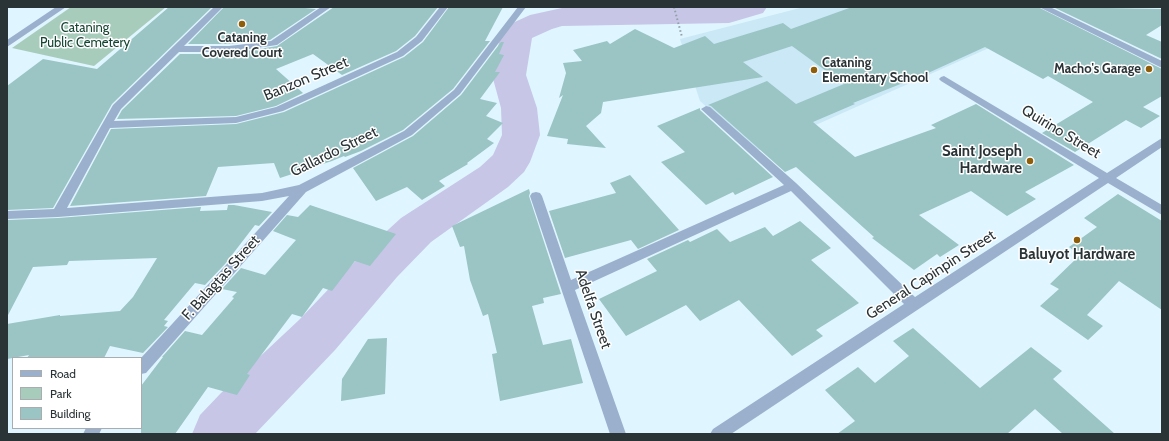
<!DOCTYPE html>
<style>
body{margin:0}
#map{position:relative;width:1169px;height:441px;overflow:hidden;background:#dff5ff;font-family:Cabin,sans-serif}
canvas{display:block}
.frame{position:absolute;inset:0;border:8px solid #2a3336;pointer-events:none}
.legend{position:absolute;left:12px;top:357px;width:130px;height:72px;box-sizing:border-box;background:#fff;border:1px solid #aaadaf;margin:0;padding:5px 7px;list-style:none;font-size:12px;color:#2a3336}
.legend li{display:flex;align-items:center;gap:8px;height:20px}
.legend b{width:20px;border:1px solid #aaadaf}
</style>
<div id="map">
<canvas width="1169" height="441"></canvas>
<div class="frame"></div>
<ul class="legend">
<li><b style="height:5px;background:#9bb0cd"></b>Road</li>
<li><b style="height:11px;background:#a8ccbb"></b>Park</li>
<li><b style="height:11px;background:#9ac5c4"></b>Building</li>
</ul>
</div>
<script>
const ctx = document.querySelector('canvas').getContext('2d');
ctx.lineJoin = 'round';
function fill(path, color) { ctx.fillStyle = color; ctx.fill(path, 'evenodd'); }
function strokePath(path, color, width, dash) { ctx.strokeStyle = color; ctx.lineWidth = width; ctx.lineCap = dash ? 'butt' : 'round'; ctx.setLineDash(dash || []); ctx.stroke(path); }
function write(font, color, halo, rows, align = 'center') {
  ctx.font = font + ' Cabin,sans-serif'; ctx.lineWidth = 3; ctx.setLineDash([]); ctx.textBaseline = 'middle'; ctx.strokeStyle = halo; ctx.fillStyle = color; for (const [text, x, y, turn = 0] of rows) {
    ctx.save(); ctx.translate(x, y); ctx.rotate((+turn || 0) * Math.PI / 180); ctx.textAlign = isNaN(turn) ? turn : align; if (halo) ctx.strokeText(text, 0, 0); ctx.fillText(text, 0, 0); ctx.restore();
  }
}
fill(new Path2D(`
 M804 7H964L1016 36 757 151 700 101 680 39Z`), '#cae8f5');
fill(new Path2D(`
 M71 7H166L94 66 12 48Z`), '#a8ccbb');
fill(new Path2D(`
 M767 7 763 13 729 23 562 26 552 29 532 38 526 75 537 108 540 135 530 162 524 172 508 187 431 242 397 277 335 350 255 434H192L200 415 221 393 299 320 365 251 401 218 480 167 493 155 502 135 501 108 492 75 501 33 506 26 530 15 562 8Z`), '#c7c6e7');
fill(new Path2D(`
 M169 7H212L112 104 53 208 7 210V86L43 59 97 69Z
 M224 7H294L316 9 270 40 229 44H188Z
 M334 7H438L415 36 396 51 342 75 313 54 276 69 303 93 276 106 236 116 117 119 122 110 180 54H229L277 46Z
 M449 7H503L485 41H490L453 89 403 130 361 151 345 157 344 156 332 161 280 178 274 163 218 167 206 196 70 206 111 129 236 124 284 112 404 57 423 42Z
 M852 7H1038L1162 69V96L1143 107 1160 116 1141 128 1126 120 1075 152 1042 133 1093 102 1048 76 1043 79 985 47 928 73 853 103 855 104 813 122 855 157 936 128 931 125 976 104 1074 165 1025 192 1036 199 1007 216 971 191 919 215 959 245 940 257 937 254 914 270 872 238 874 237 796 167 785 172 711 106 708 105 767 81 796 104 844 84 792 46 743 62 763 77 603 102 601 113 586 126 606 148 567 144 568 139 547 136 563 95 559 98 566 73 563 63 582 61 573 50 607 41 610 44 635 29 674 48 705 36 714 44 783 23 791 29Z
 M1053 7 1162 9V25L1146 35 1162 42V59Z
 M501 42H504L499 54 504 55 495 72H500L480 99 497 103 486 116 503 123 487 139 494 143 467 163 468 164 439 181 445 186 422 200 407 187 376 201 353 168 413 136 461 95Z
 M700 108V110L773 177 735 195 733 192 706 205 661 162 685 152 657 126Z
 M630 175 679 230 638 249 631 240 565 258 549 211 616 193 610 183Z
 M529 189 530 193 529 196 561 294 543 298 544 303 532 306 543 345 571 339 583 383 500 401 492 354 497 353 488 314 483 316 470 280 464 246 460 247 452 226Z
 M1118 194 1162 221V310L1119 281 1087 315 1103 326 1088 340 1040 306 1059 289 1050 284 1080 255 1069 247 1097 227 1084 218Z
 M228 205H234L272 212 259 226 255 225 225 264 205 285 195 283 164 320 168 321 164 326 168 327 143 353 110 346 104 358H27L29 355 7 359V324L60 315V316L120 311 133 297 157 258 69 261 67 265 33 267 7 317V220L58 218 201 207 200 211 227 210Z
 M310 205 396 234 370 266 355 261 332 291 323 288 302 317 292 314 247 374 250 375 237 395 208 387 175 434H141V386L163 357H162L185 331 202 335 234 298 232 297 237 292 222 289 241 268 265 275 296 240 273 231 287 215 298 217Z
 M800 221 831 248 811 260 859 303 816 330 823 336 792 356 739 300 700 321 686 305 626 336 599 299 657 271 647 259 688 240 690 242 717 229 730 242 765 227 773 236Z
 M913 328 980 388 1031 347 1062 371 1053 379 1115 434H1063L1035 409 1007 434H837L855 421 825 390 858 367 875 383 909 356 893 341Z
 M387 338 385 394 341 401 342 379 368 339Z`), '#9ac5c4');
strokePath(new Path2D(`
 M674 7 682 37`), '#91a1a8', 2, [1.5, 2.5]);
fill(new Path2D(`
 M56 7H66L7 47V40Z
 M214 7H223L184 46H229L271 41 321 7H331L277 45 229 52H179L121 109 114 121 236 117 276 107 397 52 416 37 440 7H448L422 41 403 56 283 111 236 123 110 128 67 208 262 193 299 185 404 131 454 90 518 7H526L460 94 412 135 306 192 146 373 141 374V358L289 196 262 201 58 217 7 219V211L54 209 113 105Z
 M1039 7H1050L1162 61V68Z
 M944 76 1107 173 1162 138V147L1116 178 1162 205V215L1108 183 731 434H710L713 429 904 304 791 191 575 290 626 434H610L530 196 532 193 536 192 540 193 542 196 571 280 784 185 701 109 706 106 710 107 796 183 915 297 1099 178 941 81 939 79 941 77Z
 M86 428H102L99 434H83Z`), '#9bb0cd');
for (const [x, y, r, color] of [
 [242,24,4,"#8f5e0a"],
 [1149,69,4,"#8f5e0a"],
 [814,70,4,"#8f5e0a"],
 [1030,161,4,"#8f5e0a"],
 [1077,240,4,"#8f5e0a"]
]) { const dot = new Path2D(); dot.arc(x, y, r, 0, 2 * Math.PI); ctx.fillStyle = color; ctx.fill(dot); strokePath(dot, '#fff', 1.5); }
write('13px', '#144432', '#fff', [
 ["Cataning",85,28],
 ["Public Cemetery",85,43]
]);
write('bold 13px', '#2a3336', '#fff', [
 ["Cataning",242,38],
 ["Covered Court",242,53],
 ["Cataning",822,63,"left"],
 ["Elementary School",822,78,"left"],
 ["Macho's Garage",1141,69,"right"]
]);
write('15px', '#2a3336', '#fff', [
 ["Banzon Street",306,79,-23],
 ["Quirino Street",1061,132,31],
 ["Gallardo Street",334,152,-26],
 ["General Capinpin Street",931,275,-33],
 ["F. Balagtas Street",221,278,-48],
 ["Adelfa Street",593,309,71]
]);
write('bold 15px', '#2a3336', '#fff', [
 ["Saint Joseph",1022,152],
 ["Hardware",1022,169],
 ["Baluyot Hardware",1077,255,"center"]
], 'right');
</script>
